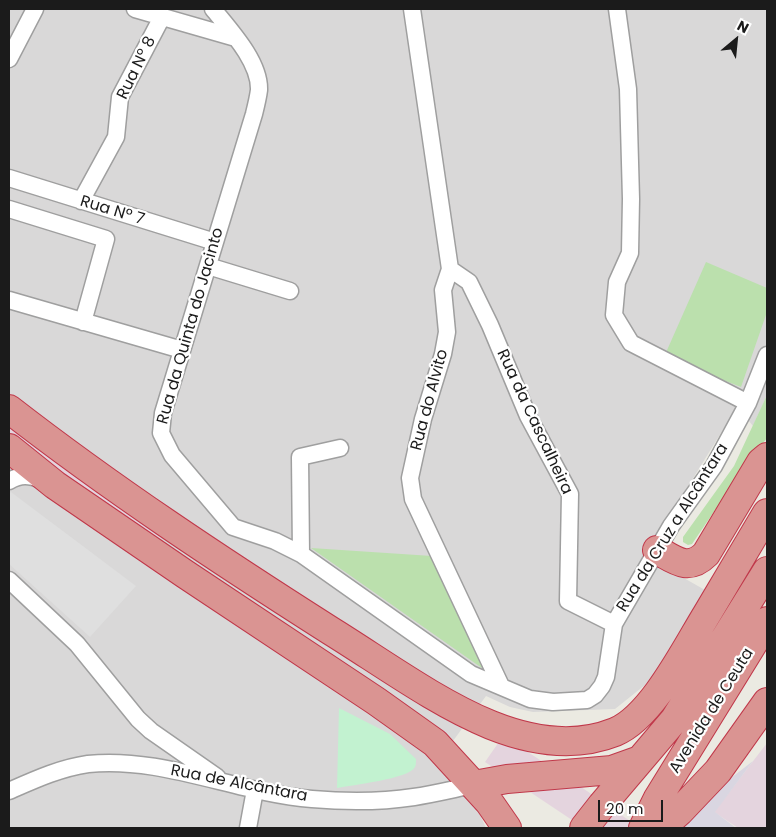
<!DOCTYPE html>
<meta charset="utf-8">
<style>
body{margin:0}
#map{position:relative;width:776px;height:837px;overflow:hidden;background:#ebeae2;font-family:Poppins,sans-serif}
canvas{display:block}
.frame{position:absolute;inset:0;border:10px solid #1b1b1b;pointer-events:none}
.north{position:absolute;left:711px;top:15px;width:50px;height:50px;-webkit-text-stroke:4px #fff;paint-order:stroke;rotate:28deg;font-size:14px;font-weight:700;line-height:20px;text-align:center;color:#1b1b1b}
.north::after{content:'';display:block;margin:auto;width:18px;height:22px;background:#1b1b1b;clip-path:polygon(50% 0,100% 100%,50% 72%,0 100%)}
.scale{position:absolute;left:598px;top:800px;width:65px;height:22px;box-sizing:border-box;border:2px solid #1b1b1b;border-top:0;padding-left:6px;font-size:15px;line-height:18px;white-space:nowrap;color:#1b1b1b;-webkit-text-stroke:4px #fff;paint-order:stroke}
</style>
<div id="map">
<canvas width="776" height="837"></canvas>
<div class="frame"></div>
<div class="north">N</div>
<div class="scale">20 m</div>
</div>
<script>
const ctx = document.querySelector('canvas').getContext('2d');
ctx.lineJoin = 'round';
function fill(path, color) { ctx.fillStyle = color; ctx.fill(path, 'evenodd'); }
function strokePath(path, color, width, dash) { ctx.strokeStyle = color; ctx.lineWidth = width; ctx.lineCap = dash ? 'butt' : 'round'; ctx.setLineDash(dash || []); ctx.stroke(path); }
function write(font, color, halo, rows, align = 'center') {
  ctx.font = font + ' Poppins,sans-serif'; ctx.lineWidth = 4.5; ctx.setLineDash([]); ctx.textBaseline = 'middle'; ctx.strokeStyle = halo; ctx.fillStyle = color; for (const [text, x, y, turn = 0] of rows) {
    ctx.save(); ctx.translate(x, y); ctx.rotate((+turn || 0) * Math.PI / 180); ctx.textAlign = isNaN(turn) ? turn : align; if (halo) ctx.strokeText(text, 0, 0); ctx.fillText(text, 0, 0); ctx.restore();
  }
}
fill(new Path2D(`
 M9 9H767V395L753 426 737 407 645 556 705 590 650 681 615 709 533 712 510 707 486 696 439 760 471 795 486 828H9Z`), '#d9d8d8');
fill(new Path2D(`
 M9 395 49 433 172 522 158 544 32 452 9 431Z
 M503 736 574 782 640 828H584L485 762Z
 M767 743V828H738L714 812Z`), '#e4d4de');
fill(new Path2D(`
 M706 262 767 288V312L741 387 664 357Z
 M767 395V438L741 472 692 544 688 545 683 542V537L734 466Z
 M311 548 432 556 489 673Z`), '#bbe0ad');
fill(new Path2D(`
 M339 708 390 734 416 759C416 762 416 765 415 767 409 779 351 785 337 788Z`), '#c2f2d0');
fill(new Path2D(`
 M11 492 136 586 90 637 9 564V494Z`), '#dfdfdf');
fill(new Path2D(`
 M753 761 715 812 736 828H681L705 798Z`), '#d9d6e1');
const street = new Path2D(`
 M135 9 236 38
 M213 9C230 30 260 62 259 90 258 98 256 106 254 114L163 413 161 433 172 455 233 527 275 541 301 554 471 674 530 699 553 702 587 700 595 695 602 686 606 677 614 624 671 526 714 466 748 403 767 355
 M412 9 450 269 443 290 447 332 443 354 423 419 410 478 413 499 501 686
 M617 9 628 89 631 199 630 253 617 282 614 315 631 343 748 403
 M9 59 35 9
 M9 178 215 242
 M81 201 116 137 120 97 162 17
 M9 209 106 239 83 322
 M208 266 290 291
 M450 269 469 282 490 325 528 416 570 494 568 601 614 624
 M9 300 182 350
 M9 481C21 474 29 475 42 480
 M301 554 300 457 340 448
 M9 580 77 644 138 719 151 731 217 777
 M9 791C34 780 60 768 88 764 162 756 237 793 312 799 345 802 381 802 414 797 434 794 454 789 474 785
 M248 828 255 790`);
const highway = new Path2D(`
 M9 409C112 489 221 561 331 631 381 662 437 703 491 725 531 741 575 748 615 732 652 717 686 648 707 614 727 580 747 547 767 513
 M9 448 55 485 185 574 376 701 435 743 489 802 507 828
 M657 550C675 560 688 572 706 554L761 462 767 457
 M474 785 507 779 612 770 640 760
 M584 828 602 805 675 719 767 571
 M643 828 658 798 767 621
 M661 828 680 811 718 771 767 702`);
strokePath(street, '#9f9f9f', 19);
strokePath(highway, '#c0384a', 30);
strokePath(street, '#fff', 16);
strokePath(highway, '#da9492', 28);
write('16px', '#1b1b1b', '#fff', [
 ["Rua Nº 8",137,68,-64],
 ["Rua Nº 7",112,211,17],
 ["Rua da Quinta do Jacinto",191,326,-74],
 ["Rua do Alvito",430,400,-75],
 ["Rua da Cascalheira",534,422,65],
 ["Rua da Cruz a Alcântara",673,528,-58],
 ["Avenida de Ceuta",712,711,-58],
 ["Rua de Alcântara",239,784,11]
]);
</script>
